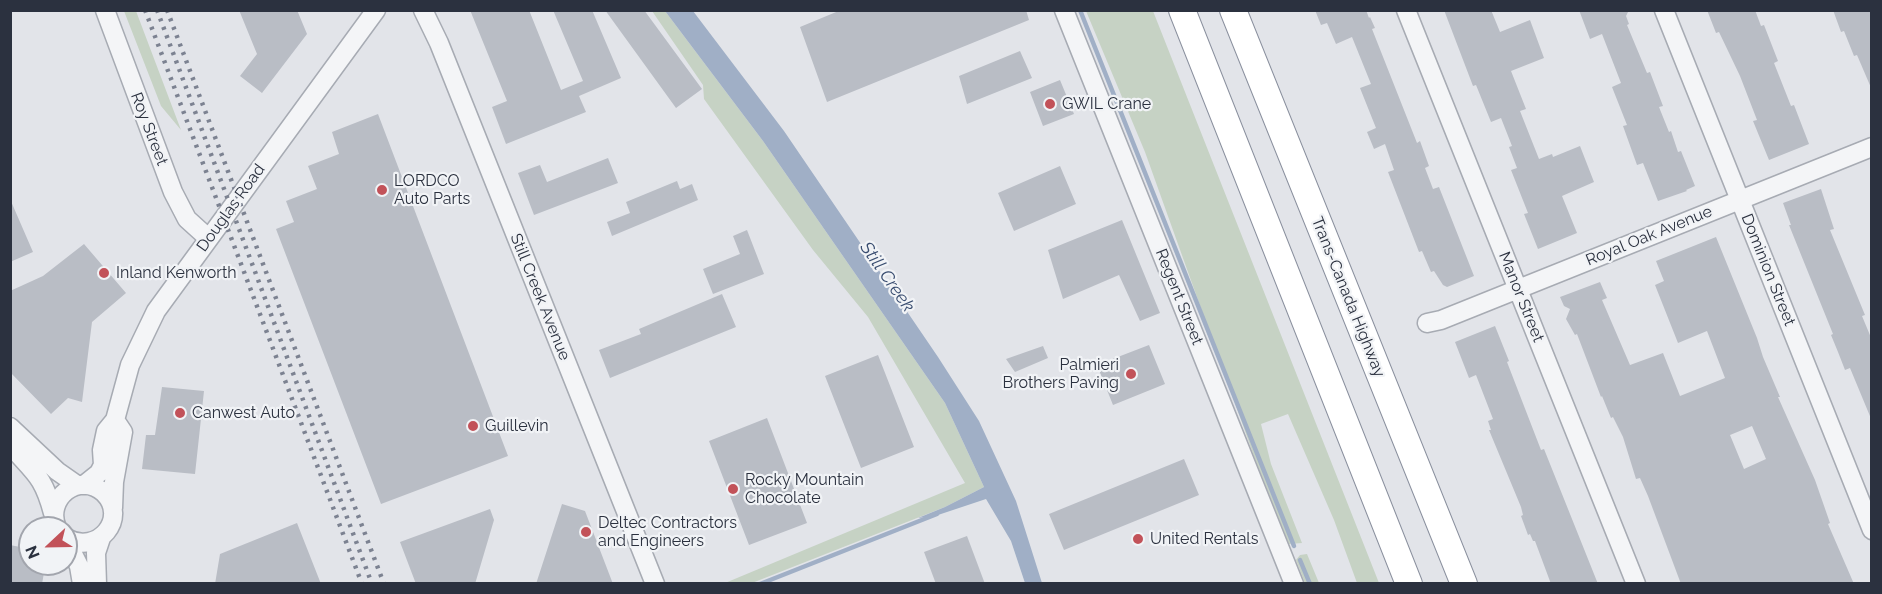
<!DOCTYPE html>
<style>
body{margin:0}
#map{position:relative;width:1882px;height:594px;overflow:hidden;background:#e2e4e9;font-family:Raleway,sans-serif}
canvas{display:block}
.frame{position:absolute;inset:0;border:12px solid #2b313f;pointer-events:none}
.north{position:absolute;left:18px;top:516px;width:60px;height:60px;box-sizing:border-box;background:#f1f3f6;border:2px solid #a2a5ad;border-radius:50%;rotate:248deg;font-size:16px;font-weight:700;line-height:24px;text-align:center;color:#2b313f}
.north::after{content:'';display:block;margin:auto;width:21px;height:27px;background:#c25259;clip-path:polygon(50% 0,100% 100%,50% 72%,0 100%)}
</style>
<div id="map">
<canvas width="1882" height="594"></canvas>
<div class="frame"></div>
<div class="north">N</div>
</div>
<script>
const ctx = document.querySelector('canvas').getContext('2d');
ctx.lineJoin = 'round';
function fill(path, color) { ctx.fillStyle = color; ctx.fill(path, 'evenodd'); }
function strokePath(path, color, width, dash) { ctx.strokeStyle = color; ctx.lineWidth = width; ctx.lineCap = dash ? 'butt' : 'round'; ctx.setLineDash(dash || []); ctx.stroke(path); }
function write(font, color, halo, rows, align = 'center') {
  ctx.font = font + ' Raleway,sans-serif'; ctx.lineWidth = 4.5; ctx.setLineDash([]); ctx.textBaseline = 'middle'; ctx.strokeStyle = halo; ctx.fillStyle = color; for (const [text, x, y, turn = 0] of rows) {
    ctx.save(); ctx.translate(x, y); ctx.rotate((+turn || 0) * Math.PI / 180); ctx.textAlign = isNaN(turn) ? turn : align; if (halo) ctx.strokeText(text, 0, 0); ctx.fillText(text, 0, 0); ctx.restore();
  }
}
fill(new Path2D(`
 M124 11H136L181 130 161 106Z
 M652 11H665L763 141 945 403 984 487 945 507 752 583H725L965 483 868 317 813 250 704 99 703 85Z
 M1086 11H1153L1379 583H1357L1334 520 1288 414 1261 424 1271 464 1302 543 1289 544 1255 459 1145 152Z
 M1307 554 1319 583H1305L1296 560 1300 555Z`), '#c6d2c4');
fill(new Path2D(`
 M665 11H693L784 131 938 357 979 421 1016 501 1042 583H1025L1011 541 986 499 935 516 918 518 945 507 984 487 945 403 763 141Z`), '#a0afc6');
strokePath(new Path2D(`
 M1080 10 1294 546
 M1300 560 1310 584
 M760 584 937 514`), '#a0afc6', 4.5);
fill(new Path2D(`
 M239 10H297L307 34 262 93 240 76 257 54Z
 M470 10H529L561 90 583 81 553 10H592L621 78 579 96 586 112 506 144 492 107 507 101Z
 M605 10H644L702 89 676 108Z
 M841 10H1026L1029 20 827 102 800 27Z
 M1315 10H1366L1369 18 1370 17 1375 28 1372 29 1417 143 1420 141 1429 166 1425 168 1433 189 1439 187 1474 276 1447 287 1443 285 1434 271 1431 272 1422 251 1419 252 1388 172 1394 170 1385 144 1374 149 1367 132 1376 128 1360 88 1371 84 1352 37 1336 44 1327 23 1321 25Z
 M1444 10H1491L1500 32 1530 20 1544 58 1511 71 1526 109 1520 111 1539 159 1552 154 1553 157 1580 146 1594 182 1562 196 1577 233 1538 249 1524 214 1528 213 1511 170 1517 168 1509 147 1512 146 1501 118 1491 122 1476 85 1473 86Z
 M1579 10H1629L1626 16 1629 24 1627 25 1647 73 1650 72 1663 106 1659 107 1669 132 1671 131 1678 152 1681 151 1695 186 1686 190 1687 191 1658 201 1643 163 1637 165 1623 126 1627 125 1612 87 1621 83 1602 34 1590 39Z
 M1707 10H1755L1761 26 1764 25 1778 61 1774 63 1791 106 1794 105 1809 144 1769 160 1753 121 1757 120 1740 76 1719 32 1716 33Z
 M1833 10H1872V90L1857 55 1854 56 1844 31 1841 32Z
 M1020 51 1032 78 967 104 959 76Z
 M1060 80 1074 114 1043 126 1030 92Z
 M378 114 508 456 381 504 276 229 294 222 286 201 317 189 308 166 339 154 332 132Z
 M608 158 618 183 534 215 518 173 540 165 547 182Z
 M1060 166 1076 204 1014 231 998 193Z
 M677 181 680 189 692 184 698 200 612 236 607 222 630 213 626 202Z
 M1821 189 1834 229 1830 230 1865 315 1862 316 1872 340V421L1850 368 1845 370 1838 352 1831 335 1833 334 1789 225H1791L1783 203Z
 M10 199 33 252 10 262Z
 M1122 220 1160 313 1140 321 1119 275 1063 299 1048 250Z
 M747 230 764 274 713 294 703 269 740 254 733 236Z
 M1716 237 1757 338 1763 357 1780 397H1778L1815 480 1830 523 1828 524 1854 584H1681L1648 496 1640 478 1636 479 1623 437 1613 417 1611 418 1602 396 1601 397 1577 334 1575 335 1566 319 1570 309 1564 306 1560 297 1600 282 1607 298 1602 300 1630 365 1663 353 1680 396 1725 378 1707 331 1678 343 1655 285 1664 281 1656 261ZM1752 426 1766 459 1744 469 1730 435Z
 M84 244 126 293 92 322 82 402 68 398 51 414 10 372V291L43 276Z
 M722 294 736 327 610 378 599 350 641 334 639 329Z
 M1495 326 1509 361 1507 362 1541 450 1544 449 1598 584H1551L1535 541H1533L1530 534 1528 535 1521 516 1523 515 1521 507 1489 430H1491L1488 421 1493 419 1476 375 1469 378 1455 342Z
 M1149 345 1165 384 1113 405 1097 365Z
 M1043 346 1048 358 1015 372 1006 359Z
 M878 355 914 447 861 468 825 376Z
 M162 387 204 391 195 474 142 469 146 435H155Z
 M767 418 807 523 749 545 709 441Z
 M1184 459 1199 495 1064 550 1049 514Z
 M562 504 585 511 613 584H536Z
 M490 509 494 520 475 584H416L400 542Z
 M297 523 321 584H215L220 554Z
 M967 536 985 584H936L924 552Z
 M10 545 30 549V564L45 567 42 584H10Z`), '#b9bdc5');
const minor = new Path2D(`
 M105 10 173 192 187 219 208 238
 M423 10 439 43 655 584
 M1064 10 1294 584
 M1406 10 1636 584
 M1664 10 1872 530
 M1427 323 1441 320 1872 147
 M10 427 57 471 77 485
 M10 445C34 473 43 475 53 513
 M84 485 99 473 103 465 102 450 106 431 115 420 130 365 156 311 376 10
 M113 508 114 482 123 432 115 420
 M57 528C44 499 79 470 104 493 129 518 98 556 66 538
 M66 540 79 566 82 584
 M97 584 96 553 101 538`);
const highway = new Path2D(`
 M1182 10 1409 584
 M1233 10 1464 584`);
strokePath(minor, '#a7abb3', 21);
strokePath(highway, '#8a909e', 28);
strokePath(minor, '#f4f5f7', 18);
strokePath(highway, '#fff', 26);
strokePath(new Path2D(`
 M145 10 362 584
 M157 10 372 584
 M167 10 384 584`), '#7c8291', 4.5, [3, 6]);
for (const [x, y, r, color] of [
 [1050,104,6,"#c25259"],
 [382,190,6,"#c25259"],
 [104,273,6,"#c25259"],
 [1131,374,6,"#c25259"],
 [180,413,6,"#c25259"],
 [473,426,6,"#c25259"],
 [733,489,6,"#c25259"],
 [586,532,6,"#c25259"],
 [1138,539,6,"#c25259"]
]) { const dot = new Path2D(); dot.arc(x, y, r, 0, 2 * Math.PI); ctx.fillStyle = color; ctx.fill(dot); strokePath(dot, '#f1f3f6', 2); }
write('16px', '#2b313f', '#f1f3f6', [
 ["GWIL Crane",1062,104],
 ["LORDCO",394,181],
 ["Auto Parts",394,199],
 ["Inland Kenworth",116,273],
 ["Palmieri",1119,365,"right"],
 ["Brothers Paving",1119,383,"right"],
 ["Canwest Auto",192,413],
 ["Guillevin",485,426],
 ["Rocky Mountain",745,480],
 ["Chocolate",745,498],
 ["Deltec Contractors",598,523],
 ["and Engineers",598,541],
 ["United Rentals",1150,539]
], 'left');
write('16px', '#2b313f', '#f1f3f6', [
 ["Roy Street",149,129,69],
 ["Douglas Road",231,208,-54],
 ["Royal Oak Avenue",1649,236,-22],
 ["Dominion Street",1768,270,68],
 ["Still Creek Avenue",540,297,68],
 ["Regent Street",1179,297,68],
 ["Trans-Canada Highway",1348,297,68],
 ["Manor Street",1521,297,68]
]);
write('italic 18px', '#394d70', '#f1f3f6', [
 ["Still Creek",887,277,55]
]);
</script>
